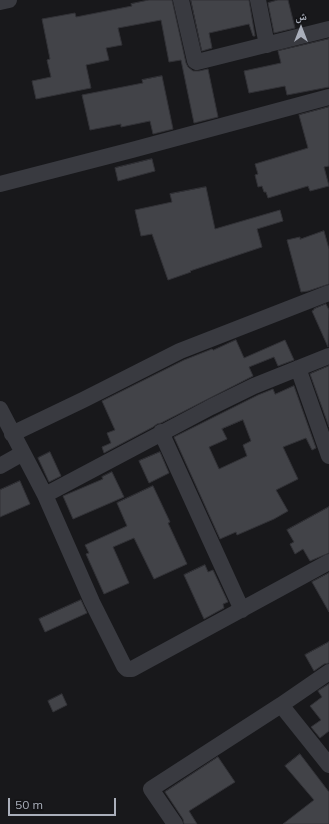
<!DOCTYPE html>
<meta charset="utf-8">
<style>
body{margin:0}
#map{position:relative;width:329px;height:824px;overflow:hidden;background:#18181b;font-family:Mulish,"Noto Naskh Arabic",sans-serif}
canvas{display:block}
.north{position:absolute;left:281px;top:8px;width:40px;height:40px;-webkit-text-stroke:3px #131316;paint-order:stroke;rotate:0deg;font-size:11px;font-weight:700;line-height:16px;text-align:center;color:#aaafbb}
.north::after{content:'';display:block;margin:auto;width:14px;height:18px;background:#aaafbb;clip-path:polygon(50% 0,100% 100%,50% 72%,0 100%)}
.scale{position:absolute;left:8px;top:798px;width:108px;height:18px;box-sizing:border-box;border:2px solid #aaafbb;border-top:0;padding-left:5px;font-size:12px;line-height:14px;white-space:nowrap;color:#aaafbb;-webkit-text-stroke:3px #131316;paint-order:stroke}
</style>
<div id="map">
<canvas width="329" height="824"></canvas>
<div class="north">ش</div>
<div class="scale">50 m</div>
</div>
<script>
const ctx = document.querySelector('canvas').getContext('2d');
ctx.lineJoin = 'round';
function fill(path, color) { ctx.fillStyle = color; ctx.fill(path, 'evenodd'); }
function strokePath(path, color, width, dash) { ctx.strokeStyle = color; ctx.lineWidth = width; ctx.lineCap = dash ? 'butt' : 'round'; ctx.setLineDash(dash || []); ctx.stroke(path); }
const building = new Path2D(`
 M149 0H172L186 63 188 67 193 71H199L208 69 218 117 194 123 181 60 169 62 161 20 118 28 122 45 106 48 109 60 86 65 91 88 36 99 32 81 51 77 47 60 50 59 42 19 75 13 76 17 132 6 131 4Z
 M191 0H249L255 36H253L249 24 209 33 212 48 202 51Z
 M278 0H288L295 28 274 33 268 3Z
 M329 39V87L287 95 285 86 249 93 244 71 281 63 278 51Z
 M162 76 173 129 153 134 150 121 121 127V124L90 130 82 95 143 83 142 80Z
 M329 107V166L324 167 329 186 310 191 308 186 268 198 266 192H264L262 186 258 187 255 175 258 174 255 164 308 148 299 115Z
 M152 159 155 171 118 181 115 168Z
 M206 187 215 229 280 210 283 221 257 229 262 247 190 271 191 272 168 280 152 234 141 236 135 210 172 202 170 194Z
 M324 231 329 249V284L308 291 301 292 287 240 300 237V239Z
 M326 304 329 310 328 347 312 311 314 310V309Z
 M236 340 244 358 285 340 294 360 278 366 274 357 249 367 253 376 161 423 157 424 153 427 104 453 102 447 111 443 107 433 115 430 102 401 184 360 212 349 213 350Z
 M329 366V427L310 374Z
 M294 386 316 448 312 450 306 438 283 447 298 479 276 490 288 511 274 519 237 535 236 532 220 539 174 437 258 395 273 389 275 394ZM243 420 251 441 243 445 247 456 219 469 209 447 227 439 222 429Z
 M50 452 61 476 49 482 38 458Z
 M160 452 169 473 149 483 139 461Z
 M112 472 124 497 73 519 63 496 103 479 102 477Z
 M20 481 30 504 0 517V490Z
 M153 486 170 522 168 523 187 564 154 579 134 538 113 547 129 583 104 594 86 554 89 553 85 545 127 526 117 503Z
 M329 507V553L310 561 303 549 295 554 290 544 294 542 287 530Z
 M205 565 208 572 213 570 228 602 223 604 224 608 204 619 184 575Z
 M329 573V612L312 582Z
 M81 600 87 613 45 632 39 619Z
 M329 642V663L324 664 314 671 305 655Z
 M329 684V731L320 738 311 727 321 720 310 706 322 697 318 691Z
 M62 694 67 705 53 712 48 701Z
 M300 754 329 792V824H283L314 800 285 766Z
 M218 757 235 782 189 811 197 824H184L183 819 165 792Z`);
fill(building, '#424348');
strokePath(building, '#323237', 1);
strokePath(new Path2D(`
 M181 0 195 61 197 62 329 29
 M258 0 267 45
 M0 2 9 0
 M0 184 132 150 329 97
 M298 368 329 456
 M0 409 45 495 92 602 124 666 127 669H132L329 562
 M161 432 242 610
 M12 434 83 400 180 351 329 293
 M0 466 23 453
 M45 495 211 407 254 386 329 356
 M281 705 329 765
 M175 824 151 789 281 705 329 672`), '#393a40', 16);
</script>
